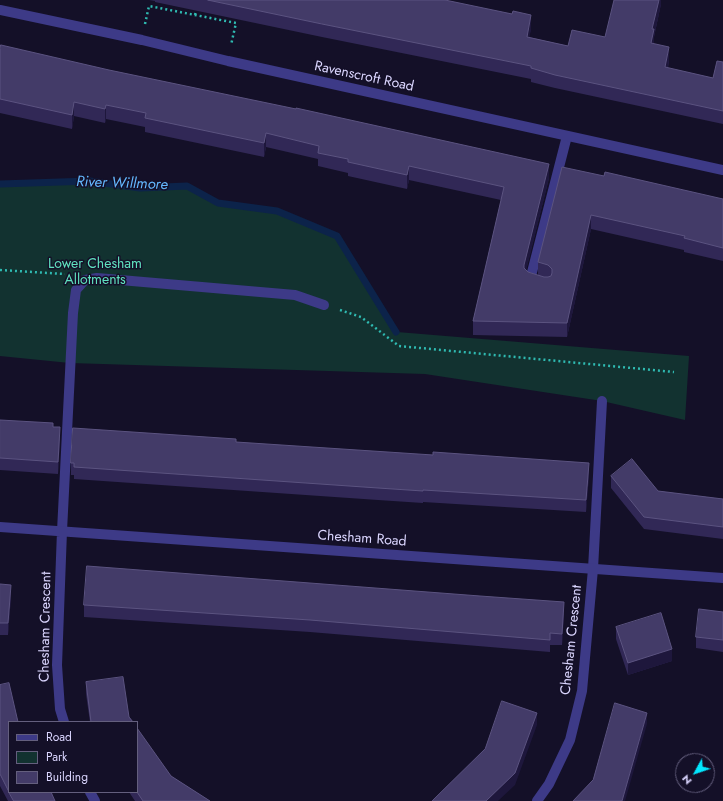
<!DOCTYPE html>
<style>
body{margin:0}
#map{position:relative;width:723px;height:801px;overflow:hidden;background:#141028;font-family:Jost,sans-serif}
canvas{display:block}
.legend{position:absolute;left:8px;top:721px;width:130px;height:72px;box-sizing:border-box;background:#141028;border:1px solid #645f7e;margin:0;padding:5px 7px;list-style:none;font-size:12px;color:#dbd6ff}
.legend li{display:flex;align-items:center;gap:8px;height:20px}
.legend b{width:20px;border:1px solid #645f7e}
.north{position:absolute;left:675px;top:753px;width:40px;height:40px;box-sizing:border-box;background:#141028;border:1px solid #645f7e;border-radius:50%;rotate:230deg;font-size:11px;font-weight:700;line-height:16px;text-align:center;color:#dbd6ff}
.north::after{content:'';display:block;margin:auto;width:14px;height:18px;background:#02e7ff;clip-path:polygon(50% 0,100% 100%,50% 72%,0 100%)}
</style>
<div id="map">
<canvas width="723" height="801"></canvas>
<ul class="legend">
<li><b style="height:5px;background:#3d3a87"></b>Road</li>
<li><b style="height:11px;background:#123230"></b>Park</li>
<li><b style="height:11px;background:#433b68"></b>Building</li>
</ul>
<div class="north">N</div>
</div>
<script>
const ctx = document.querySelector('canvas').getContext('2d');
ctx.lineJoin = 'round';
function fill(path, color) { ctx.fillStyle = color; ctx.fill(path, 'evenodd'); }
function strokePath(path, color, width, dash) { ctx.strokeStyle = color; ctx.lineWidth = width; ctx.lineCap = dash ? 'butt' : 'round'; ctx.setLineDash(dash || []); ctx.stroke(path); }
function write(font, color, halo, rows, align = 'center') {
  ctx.font = font + ' Jost,sans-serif'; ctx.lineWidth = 3; ctx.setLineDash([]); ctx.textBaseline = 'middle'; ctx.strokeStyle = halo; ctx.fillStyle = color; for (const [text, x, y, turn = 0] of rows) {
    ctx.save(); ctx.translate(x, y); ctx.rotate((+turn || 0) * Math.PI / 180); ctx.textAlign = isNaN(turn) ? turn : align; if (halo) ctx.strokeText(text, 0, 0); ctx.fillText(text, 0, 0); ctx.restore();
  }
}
fill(new Path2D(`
 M90 181 140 188 187 186 218 203 277 211 337 236 397 332 689 356 685 420 602 401 425 374 70 363 0 356V184Z`), '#123230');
strokePath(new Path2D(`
 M0 184 90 181 140 188 187 186 218 203 277 211 337 236 396 332`), '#0c234a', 7);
strokePath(new Path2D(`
 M195 15 196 11
 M145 24 149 6 236 23 231 45
 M0 270 65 274
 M340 310 361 317 399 346 674 372`), '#2fbab1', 2.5, [2, 3]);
strokePath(new Path2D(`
 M537 282 530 280 567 136
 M62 531 73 313 76 290 85 280 97 278 295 295 324 305
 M593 569 602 401`), '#3d3a87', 10);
strokePath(new Path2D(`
 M0 10 142 40 228 61 723 170
 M0 527 723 578
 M62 531 57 665 60 709 64 722
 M90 792 95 801
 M537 801 549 784 570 740 582 691 593 569`), '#3d3a87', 10);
fill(new Path2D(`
 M149 0H445L531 29 529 37 568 46 605 37 661 0V4L654 37 653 44 669 60 668 68 713 78 723 62V124L555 88 531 82V79L322 37 155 2V1Z
 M0 49 549 178 526 270 528 272 538 275V262L604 176 723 199V261L684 252V250L591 229 567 337 473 335V321L501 200 409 180 407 189 348 176V173L318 166V159L266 147 264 157 145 132V127L106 119 105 123 74 116 72 129 0 113Z
 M0 420 53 427 60 439 58 474 0 470Z
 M236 442 589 475 586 512 423 502V503L378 500 74 479V475H71V463Z
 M611 476 658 491 723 499V539L644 529 611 488Z
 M0 584 11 597 8 635H0Z
 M84 605 564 614 562 645H550V652L310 632 84 617Z
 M723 612V652L696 648V637Z
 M616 627 672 661 628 675 616 639Z
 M86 682 129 717 133 722H90L86 694Z
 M0 685 9 722 55 801H8L0 786Z
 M171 776 210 801H135L129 792H137Z`), '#312856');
fill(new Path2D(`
 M659 0H661V4L654 37V43L651 57V43L652 29Z
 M531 15V29L527 50V37Z
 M669 47V60L665 81V67Z
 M74 102V116L72 129V115Z
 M106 105V119L105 123V109Z
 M266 133V147L264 157V143Z
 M549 164V178L524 279V265Z
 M409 166V180L407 189V175Z
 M591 215V229L567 337V323Z
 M60 427V439L58 474V462Z
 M589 463V475L586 512V500Z
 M11 585V597L8 635V623Z
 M564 602V614L562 645V634Z
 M672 649V661L628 675V663Z
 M537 713V725L515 785 498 801H486Z
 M647 713V724L625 801H622Z`), '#1e173c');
const building = new Path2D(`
 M208 0H445L512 14 513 11 531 15 527 37 568 46 572 30 605 37 614 0H659L652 29H654L651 43 669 47 665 67 713 78 717 61 723 62V111L555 75 531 68V66L322 24Z
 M1 45 109 70 296 109V108L549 164 524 265V268L528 272 544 277H548L551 276 552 273V269L548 265 538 262 562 167 604 176 605 172 723 199V248L684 238 685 236 591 215 567 323 473 321 504 187 409 166 407 175 348 162V159L318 153 319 146 266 133 264 143 145 118 146 113 106 105 105 109 74 102 72 115 0 99V49Z
 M0 420 53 423V427H60L58 462 0 458Z
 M73 428 236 439V442L433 455V452L589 463 586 500 423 490V491L378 488 74 467V463H71Z
 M632 459 658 491 723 499V527L644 517 611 476Z
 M87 566 480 596 564 602 562 634 550 633V640L310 620 84 605Z
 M0 584 11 585 8 623H0Z
 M699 609 723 612V640L696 637Z
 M661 613 672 649 628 663 616 627Z
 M123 677 129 717 133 722H91L86 682Z
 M9 683 18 722H9V792L0 774V685Z
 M502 701 537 713 515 773 486 801H432L485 749Z
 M615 703 647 713 622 801H573L593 780Z
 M137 728 171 776 210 801H143L137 792Z
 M9 792H51L55 801H14Z`);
fill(building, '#433b68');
strokePath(building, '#5b5380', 1);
write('14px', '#dbd6ff', '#141028', [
 ["Ravenscroft Road",364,77,12],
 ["Chesham Road",362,539,4],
 ["Chesham Crescent",46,627,-89],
 ["Chesham Crescent",572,640,-84]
]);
write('14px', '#60e1c0', '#141028', [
 ["Lower Chesham",95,265],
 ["Allotments",95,281]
]);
write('italic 15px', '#64b8ff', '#141028', [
 ["River Willmore",122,184,2]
]);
</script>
